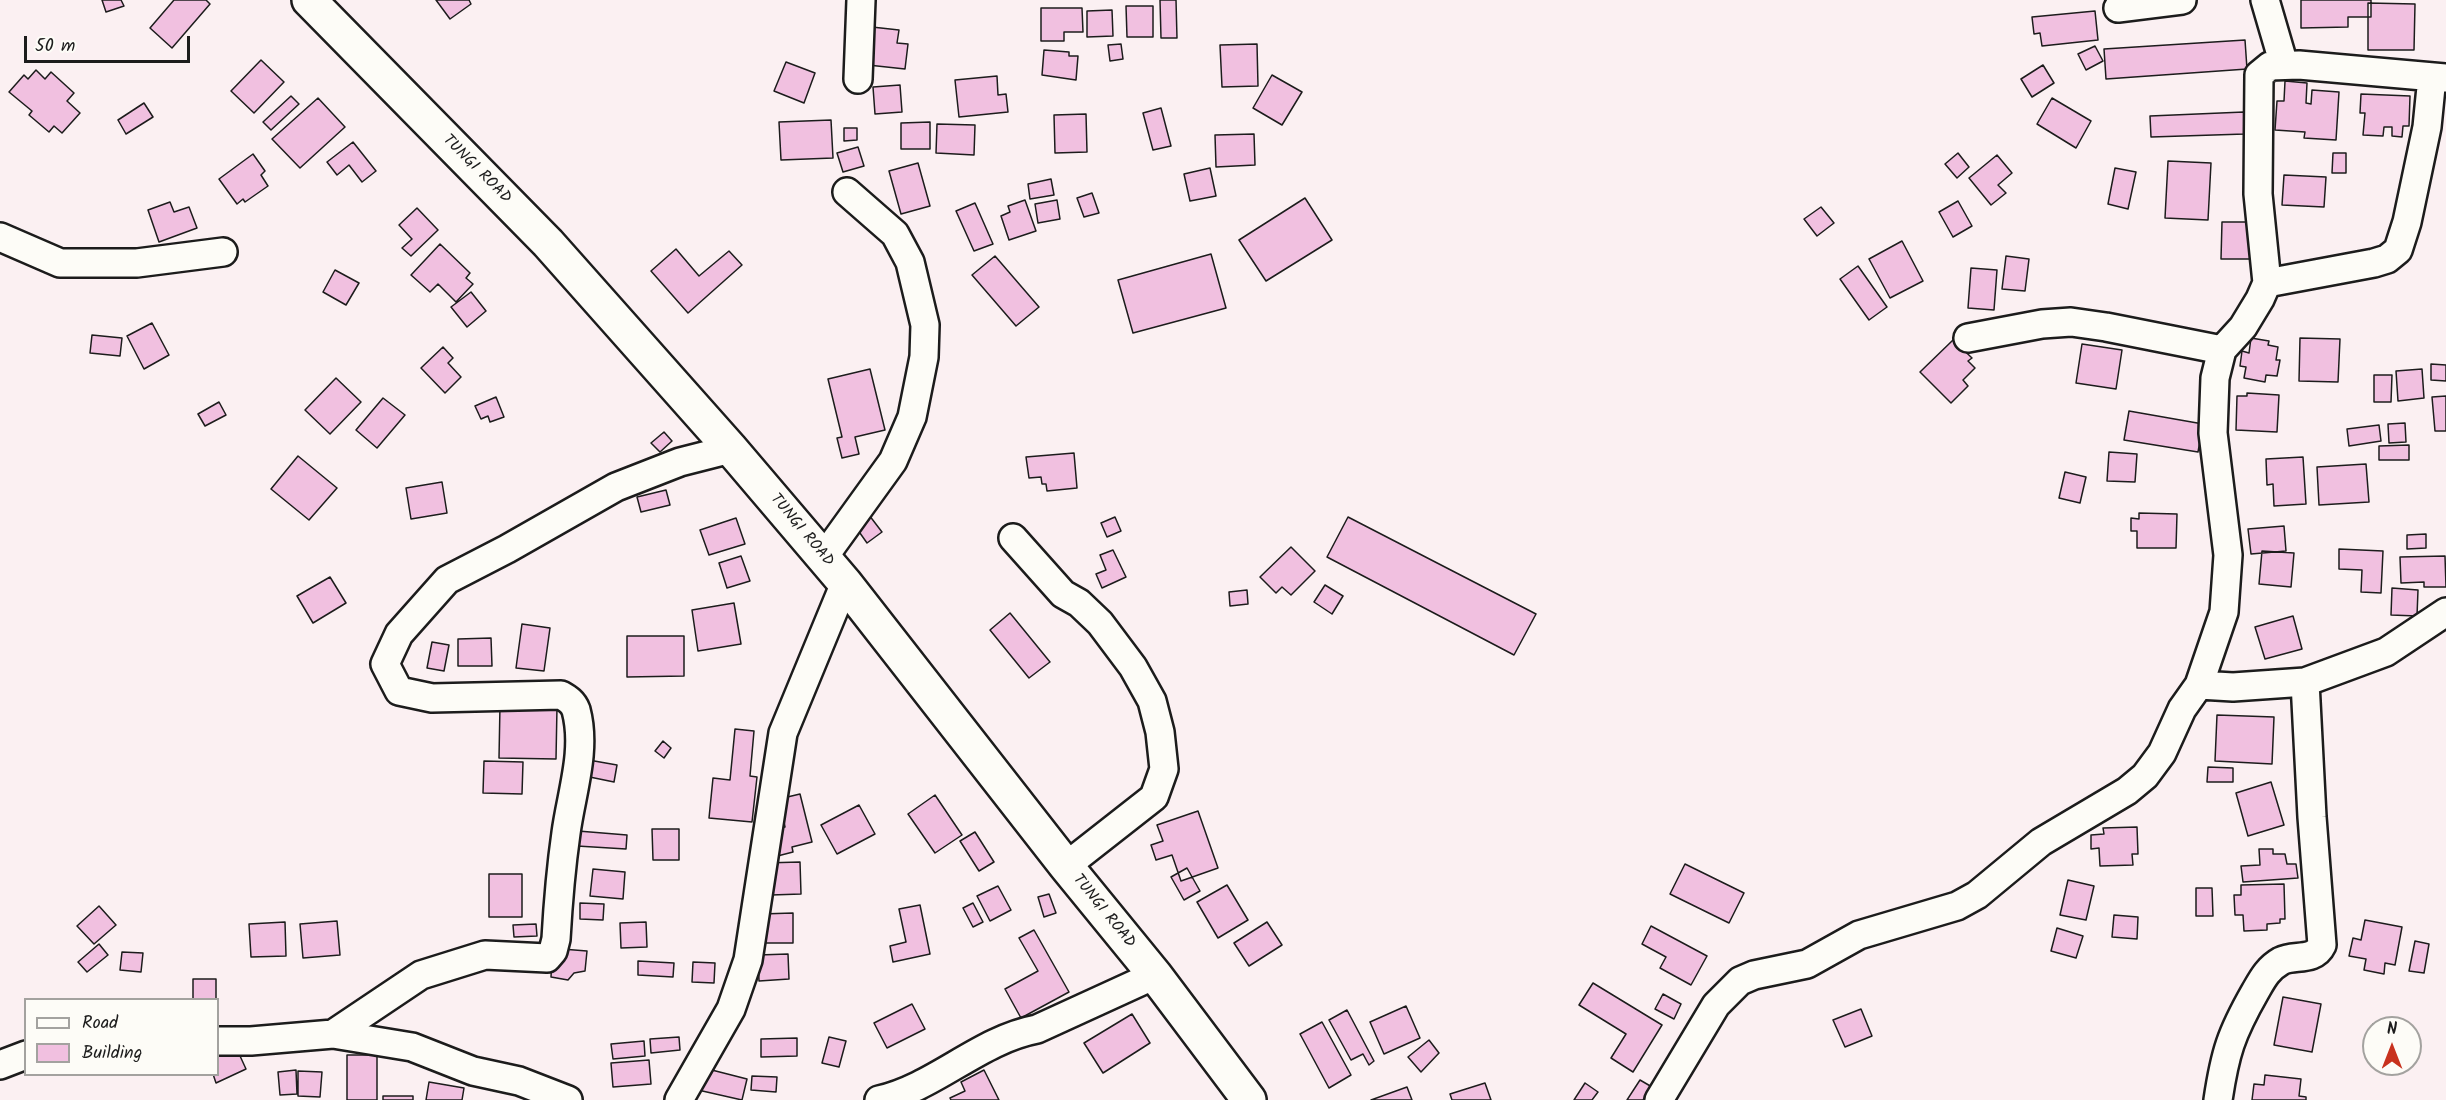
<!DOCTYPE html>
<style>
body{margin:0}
#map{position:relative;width:2446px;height:1100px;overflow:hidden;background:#fbf0f2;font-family:Kalam,sans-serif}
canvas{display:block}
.legend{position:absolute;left:24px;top:998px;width:195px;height:78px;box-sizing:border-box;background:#fdfcf7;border:2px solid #a3a29f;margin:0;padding:8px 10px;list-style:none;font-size:18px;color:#1c1c1c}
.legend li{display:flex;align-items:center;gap:12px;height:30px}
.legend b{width:30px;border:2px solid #a3a29f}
.north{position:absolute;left:2362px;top:1016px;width:60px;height:60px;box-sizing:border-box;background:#fdfcf7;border:2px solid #a3a29f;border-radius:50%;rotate:0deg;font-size:16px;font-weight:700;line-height:24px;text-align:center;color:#1c1c1c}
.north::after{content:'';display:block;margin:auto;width:21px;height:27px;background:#c8321e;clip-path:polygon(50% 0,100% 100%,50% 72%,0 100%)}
.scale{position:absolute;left:24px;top:36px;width:166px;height:27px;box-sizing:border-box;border:3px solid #1c1c1c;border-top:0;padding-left:8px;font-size:18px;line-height:21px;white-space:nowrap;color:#1c1c1c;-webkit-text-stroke:4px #fdfcf7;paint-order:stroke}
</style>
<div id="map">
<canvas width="2446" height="1100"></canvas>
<ul class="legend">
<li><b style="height:8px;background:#fdfcf7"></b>Road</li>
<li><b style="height:16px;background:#f1c0e0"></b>Building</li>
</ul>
<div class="north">N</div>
<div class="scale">50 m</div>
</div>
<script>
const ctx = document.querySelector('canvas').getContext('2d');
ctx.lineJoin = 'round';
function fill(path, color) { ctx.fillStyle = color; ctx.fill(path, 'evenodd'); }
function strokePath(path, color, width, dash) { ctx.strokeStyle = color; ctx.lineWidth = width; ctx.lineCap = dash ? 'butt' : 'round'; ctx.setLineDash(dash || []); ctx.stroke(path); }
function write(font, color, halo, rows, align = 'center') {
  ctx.font = font + ' Kalam,sans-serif'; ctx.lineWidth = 6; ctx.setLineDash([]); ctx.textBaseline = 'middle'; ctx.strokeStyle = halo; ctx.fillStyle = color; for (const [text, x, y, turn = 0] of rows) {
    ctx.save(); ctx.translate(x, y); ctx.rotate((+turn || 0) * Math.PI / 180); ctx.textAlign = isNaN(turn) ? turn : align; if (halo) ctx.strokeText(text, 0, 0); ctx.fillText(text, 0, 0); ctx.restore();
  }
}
const building = new Path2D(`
 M102 0H121L124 6 106 12Z
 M174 0H206L210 4 172 48 150 28Z
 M436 0H469L471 4 450 19Z
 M1160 0H1176L1177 38H1161Z
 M2301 0H2371V17H2348V27L2301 28Z
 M2368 3 2415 4 2414 50H2368Z
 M1126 6H1153V37H1127Z
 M1041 8H1082L1083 32H1064V41H1041Z
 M1112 10 1113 36 1087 37V11Z
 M2095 11 2098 40 2042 46 2040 33 2034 34 2032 17Z
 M872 27 899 30 897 43 908 44 905 69 868 65Z
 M2245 40 2247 69 2106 79 2104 49Z
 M1121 44 1123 59 1110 61 1108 45Z
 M1257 44 1258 86 1222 87 1220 45Z
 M2095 46 2103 61 2086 70 2078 54Z
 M1044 50 1069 52V56H1078L1076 80 1042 75Z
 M261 60 284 82 254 113 231 91Z
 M786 62 815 73 804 103 774 91Z
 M2043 65 2054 83 2032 97 2021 79Z
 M36 70 45 79 51 72 74 93 67 101 80 113 62 133 54 126 49 132 29 115 32 111 9 92 24 75 28 79Z
 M1272 75 1302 92 1282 125 1253 108Z
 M997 76 998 95 1006 94 1008 112 959 117 955 80Z
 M2285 81 2307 83 2306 103 2311 104 2312 90 2339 92 2336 140 2304 138 2305 132 2275 130 2277 101H2284Z
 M900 85 902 112 875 114 873 87Z
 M2361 94 2410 96 2409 126H2403L2402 137 2392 136V127H2384L2383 136 2363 135 2365 113H2360Z
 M291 96 299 104 271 130 263 122Z
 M318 98 345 127 300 168 272 139Z
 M2052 98 2091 121 2076 148 2037 124Z
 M144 103 153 117 126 134 118 120Z
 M1161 108 1171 146 1153 150 1143 113Z
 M2244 112 2245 134 2151 137 2150 116Z
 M1086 114 1087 152 1055 153 1054 115Z
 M831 120 833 158 781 160 779 122Z
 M930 122V149H901V123Z
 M937 124 975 125 974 155 936 153Z
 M844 128H857V140L844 141Z
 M1254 134 1255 165 1216 167 1215 135Z
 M353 142 376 171 362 182 349 165 337 175 327 162Z
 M858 147 864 166 843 172 837 153Z
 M1958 153 1969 167 1957 178 1945 164Z
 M2333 153H2346V173H2332Z
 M253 154 265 171 261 175 268 186 245 202 243 199 237 204 219 179Z
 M1997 155 2012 173 1998 185 2006 193 1991 205 1969 178Z
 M2168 161 2211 163 2208 220 2165 218Z
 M918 163 930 206 901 214 889 171Z
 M1210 168 1216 196 1190 201 1184 174Z
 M2115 168 2136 172 2128 209 2108 204Z
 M2284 175 2326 177 2324 207 2282 205Z
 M1051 179 1054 195 1030 199 1028 184Z
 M1092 193 1099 213 1084 217 1077 198Z
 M1305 198 1332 240 1266 281 1239 240Z
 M1025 200 1036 231 1009 240 1001 216 1010 212 1008 206Z
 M1057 200 1060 219 1038 223 1035 204Z
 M1958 201 1972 226 1953 237 1939 212Z
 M170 202 174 212 189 207 197 228 159 242 148 210Z
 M975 203 993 244 974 251 956 211Z
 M1821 207 1834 223 1817 236 1804 219Z
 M417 208 438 230 411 256 402 248 412 239 399 225Z
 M2222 222H2254V259H2221Z
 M1902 241 1923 281 1890 298 1869 259Z
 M440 244 470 273 466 278 473 284 456 302 438 284 430 292 411 275Z
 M676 249 699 276 729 251 742 265 688 313 651 271Z
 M1211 254 1226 308 1133 333 1118 280Z
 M995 256 1039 307 1016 326 972 275Z
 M2006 256 2029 259 2025 291 2002 289Z
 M1858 266 1887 307 1869 320 1840 279Z
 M1971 268 1997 270 1994 310 1968 308Z
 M335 270 359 283 346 305 323 292Z
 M471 292 486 311 467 327 451 307Z
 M152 323 169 355 144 369 127 336Z
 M92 335 122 338 120 356 90 353Z
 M2251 338 2269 341 2268 345 2278 347 2276 360H2280L2277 376 2266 375 2265 382 2244 378 2246 367 2240 366 2242 351 2249 353Z
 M2300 338 2340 339 2338 382 2299 381Z
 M1953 340 1972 358 1968 361 1975 368 1963 380 1968 386 1951 403 1920 372Z
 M2082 344 2122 350 2116 389 2076 383Z
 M443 347 453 358 448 363 461 377 445 393 421 368Z
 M2431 364 2446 365V381L2431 380Z
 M870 369 885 430 855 437 859 454 842 458 837 438 842 437 828 379Z
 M2422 369 2424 398 2398 401 2396 371Z
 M2374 375H2392L2391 402H2374Z
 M336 378 361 402 330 434 305 410Z
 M2247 393 2279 395 2277 432 2236 430 2237 396H2247Z
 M2446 396V431H2435L2432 397Z
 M496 397 504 417 490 422 488 416 481 419 475 406Z
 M383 398 405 415 377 448 356 430Z
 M219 402 226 415 205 426 198 414Z
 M2129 411 2203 424 2198 452 2124 440Z
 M2405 423 2406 442 2389 443 2388 424Z
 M2379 425 2381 441 2349 446 2347 429Z
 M664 432 672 441 660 452 651 443Z
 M2409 445V460H2379V446Z
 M2109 452 2137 454 2135 482 2107 481Z
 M1074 453 1077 488 1047 491 1046 484H1042L1041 477 1029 478 1026 457Z
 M298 456 337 488 309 520 271 489Z
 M2303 457 2306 504 2274 506 2273 484 2267 485 2266 459Z
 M2366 464 2369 502 2319 505 2317 467Z
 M2065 472 2086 477 2080 503 2059 498Z
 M442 482 447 513 411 519 406 488Z
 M666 490 670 505 641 512 637 497Z
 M2139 513 2177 514 2176 548H2137V531H2131V518L2139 519Z
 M869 515 882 532 867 543 855 526Z
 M1115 517 1121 531 1107 537 1101 523Z
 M1348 517 1536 614 1514 655 1327 557Z
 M736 518 745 544 709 555 700 530Z
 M2284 526 2286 551 2251 554 2248 529Z
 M2426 534V548L2407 549V535Z
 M1291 547 1315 571 1291 595 1282 587 1276 593 1260 577Z
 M2339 549 2383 551 2381 593 2361 592 2362 570 2339 569Z
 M1113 550 1126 577 1102 588 1096 574 1106 570 1100 555Z
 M2262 551 2294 553 2291 587 2259 584Z
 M741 556 750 581 727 588 719 563Z
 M2445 556 2446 587H2424V582L2401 583 2400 557Z
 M330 577 346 603 313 623 297 596Z
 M1325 585 1343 596 1332 614 1314 602Z
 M2392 588 2418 590 2417 616 2391 615Z
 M1247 590 1248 604 1230 606 1229 592Z
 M734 603 741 644 698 651 692 610Z
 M1010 613 1050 662 1029 678 990 630Z
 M2293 616 2302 649 2265 659 2255 627Z
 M522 624 550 628 544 671 516 668Z
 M627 636H684V676L627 677Z
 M491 638 492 666H458V639Z
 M432 642 449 645 444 671 427 668Z
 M500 705 557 707 556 759 499 758Z
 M2217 715 2274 717 2272 764 2215 761Z
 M735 729 754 731 750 776 757 777 752 822 709 818 713 778 730 780Z
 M663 741 671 748 664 758 655 751Z
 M583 759 617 765 614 782 580 775Z
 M484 761 523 762 522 794 483 793Z
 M2208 767 2233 768V782H2207Z
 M2271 782 2284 825 2248 836 2236 793Z
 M800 794 812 842 792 847 793 852 762 860 758 843 782 837 780 828 785 827 779 799Z
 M935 795 962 835 935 853 908 814Z
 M859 805 875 834 837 854 821 825Z
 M1198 811 1218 868 1181 881 1172 855 1156 860 1151 845 1163 841 1157 825Z
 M2137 827 2138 854H2132L2133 865 2100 866 2099 848 2091 849V835L2104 834 2103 828Z
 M652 829H679V860H653Z
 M578 831 627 835 626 849 577 846Z
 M975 832 994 862 979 871 960 841Z
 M2259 849H2273V854H2285L2287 864H2296L2298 878 2243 882 2241 866 2260 865Z
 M800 862 801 894 771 895 764 863Z
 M1685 864 1744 893 1729 923 1670 894Z
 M1187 868 1200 891 1184 900 1171 877Z
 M593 869 625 872 623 899 590 896Z
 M489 874H522V917H489Z
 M2068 880 2094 886 2086 920 2060 915Z
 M2284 884 2285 919H2280V923L2267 924V930L2244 931 2243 915H2235L2234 895H2241V885Z
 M1227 885 1248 920 1218 938 1197 902Z
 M998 886 1011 910 990 921 977 896Z
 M2196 888H2212L2213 916H2196Z
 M1049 894 1056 913 1044 917 1038 897Z
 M580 903 604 904 603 920 580 919Z
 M973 903 983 922 973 927 963 908Z
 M920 905 930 954 893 962 890 946 906 942 899 909Z
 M99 906 116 925 94 944 77 926Z
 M793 913V943H761V914Z
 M2114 915 2138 917 2137 939 2112 937Z
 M2365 920 2402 927 2395 965 2385 963 2384 974 2364 970 2366 959 2349 956 2353 938 2361 940Z
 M337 921 340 955 303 958 300 924Z
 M285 922 286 956 251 957 249 924Z
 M646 922 647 947 621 948 620 923Z
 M1267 922 1282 945 1249 966 1234 943Z
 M536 924 537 936 514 937 513 925Z
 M1651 926 1707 956 1691 985 1660 968 1666 957 1642 944Z
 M2057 928 2083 936 2076 958 2051 951Z
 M1034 930 1069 992 1021 1018 1005 989 1038 971 1019 938Z
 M2415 941 2429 944 2424 973 2409 971Z
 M99 944 108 955 87 972 78 962Z
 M562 949 587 951 585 971 574 973 568 980 551 977 552 958Z
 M122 952 143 953 141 972 120 970Z
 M788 954 789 979 759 981 758 955Z
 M638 961 674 963 673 977 638 975Z
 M693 962 715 963 714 983 692 982Z
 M193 979H216V1000H193Z
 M1593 983 1662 1025 1633 1072 1611 1058 1626 1034 1579 1005Z
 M1663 994 1681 1004 1674 1019 1655 1009Z
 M2283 997 2321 1004 2312 1052 2274 1045Z
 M912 1004 925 1029 887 1048 874 1023Z
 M1406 1006 1420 1038 1384 1054 1370 1022Z
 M1861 1009 1872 1036 1845 1047 1833 1020Z
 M1347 1010 1374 1061 1369 1065 1363 1054 1351 1060 1329 1020Z
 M1132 1014 1150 1043 1103 1073 1084 1043Z
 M1322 1022 1351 1075 1329 1088 1300 1034Z
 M2373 1024 2410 1025 2411 1067 2377 1066V1064H2410V1028H2374L2373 1039Z
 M679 1037 680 1050 651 1053 650 1039Z
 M829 1037 846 1041 839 1067 822 1063Z
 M797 1038V1056L761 1057V1039Z
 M1429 1040 1439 1053 1421 1072 1408 1057Z
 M644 1041 645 1056 613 1059 611 1044Z
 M235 1045 246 1069 216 1083 213 1074H218V1052Z
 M347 1055H377V1100H347Z
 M649 1060 651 1084 613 1087 611 1063Z
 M704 1068 747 1079 742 1100 698 1090Z
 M296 1070 297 1094 280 1095 278 1072Z
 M984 1070 999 1100H951L950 1098 965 1091 961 1082Z
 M298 1071 322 1072 320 1097 298 1096Z
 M2265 1075 2301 1079 2299 1096 2306 1097V1100H2252L2254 1084 2264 1085Z
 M752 1076 777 1077 776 1092 751 1090Z
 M1640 1080 1652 1087 1643 1100H1627Z
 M429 1082 464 1088 462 1100H426Z
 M1485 1083 1491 1100H1452L1450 1094Z
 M1585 1083 1598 1092 1592 1100H1574Z
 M1407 1087 1412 1100H1371Z
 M383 1096H413V1100H383Z`);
fill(building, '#f1c0e0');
strokePath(building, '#1c1c1c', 1.5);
const minor = new Path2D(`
 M2265 0 2284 65
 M2118 8 2182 0
 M858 79 861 0
 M0 237 60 263H137L223 252
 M2267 283 2374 263 2387 259 2398 250 2407 222 2427 127 2432 77
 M1968 338 2042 324 2071 322 2106 327 2222 350
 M1013 538 1063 594 1079 603 1100 623 1133 667 1152 701 1160 732 1164 769 1154 797 1066 866
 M823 558 893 461 912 417 924 357 925 325 910 262 895 234 847 192
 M2199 685 2224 612 2228 555 2213 433 2215 378 2222 350 2243 327 2260 299 2267 283 2258 194 2259 75 2270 66 2299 65 2446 78
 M333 1034 421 975 485 955 547 958 553 951 556 939C558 904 561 868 566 833 571 794 587 751 576 710 573 702 568 699 561 695L432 698 399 691 385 664 399 634 447 580 507 549 616 487 680 462 731 449
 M218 1041H251L333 1034 412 1047 473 1071 519 1081 568 1100
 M0 1065 26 1055
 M679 1100 731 1009 748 960 783 733 845 583
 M879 1100C936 1087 979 1040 1037 1029L1155 975
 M1659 1100 1716 1005 1740 981 1754 975 1807 964 1859 935 1957 906 1977 895 2041 842 2127 791 2145 776 2162 753 2182 709 2199 685 2233 687 2305 682 2386 652 2446 612
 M2218 1100C2225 1053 2231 1034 2255 992 2262 980 2267 969 2281 961 2294 954 2314 962 2322 945L2312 817 2305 682`);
const secondary = new Path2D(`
 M309 0 548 243 731 449 845 583 1066 866 1155 975 1249 1100`);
strokePath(minor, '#1c1c1c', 32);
strokePath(secondary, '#1c1c1c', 38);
strokePath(minor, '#fdfcf7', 27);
strokePath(secondary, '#fdfcf7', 33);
write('16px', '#1c1c1c', '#fdfcf7', [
 ["TUNGI ROAD",476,170,45],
 ["TUNGI ROAD",801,531,50],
 ["TUNGI ROAD",1103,912,51]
]);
</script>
